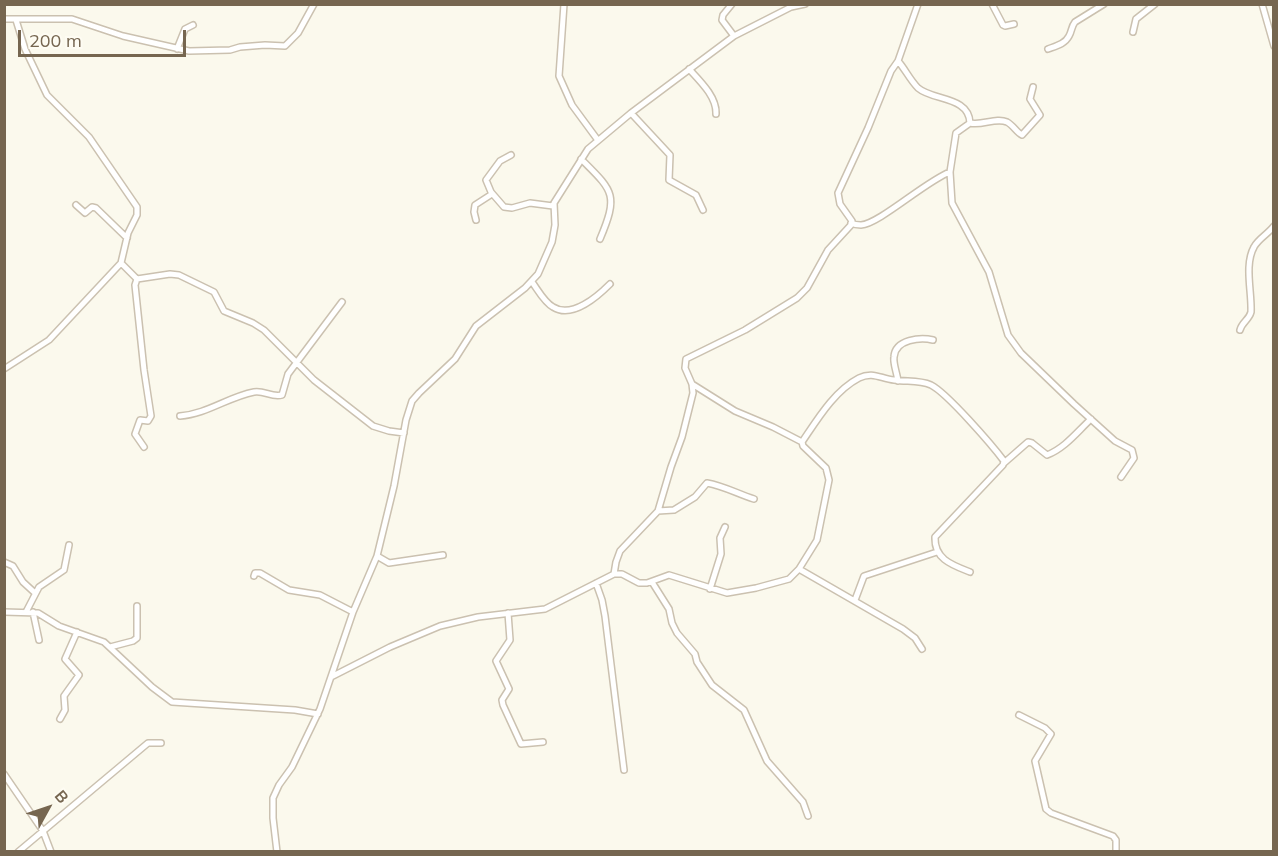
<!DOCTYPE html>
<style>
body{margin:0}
#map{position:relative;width:1278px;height:856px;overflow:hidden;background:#fbf9ed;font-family:Mulish,sans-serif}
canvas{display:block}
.frame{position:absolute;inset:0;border:6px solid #766650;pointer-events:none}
.north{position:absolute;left:18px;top:778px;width:60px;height:60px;-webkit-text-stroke:4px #fefcf3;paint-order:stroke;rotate:50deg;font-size:16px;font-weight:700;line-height:24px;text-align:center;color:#766650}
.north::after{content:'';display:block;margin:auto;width:21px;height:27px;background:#766650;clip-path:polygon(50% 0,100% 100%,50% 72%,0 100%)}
.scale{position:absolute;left:18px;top:30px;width:168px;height:27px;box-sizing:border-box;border:3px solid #766650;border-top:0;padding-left:8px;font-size:18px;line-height:21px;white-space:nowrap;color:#766650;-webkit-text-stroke:4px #fefcf3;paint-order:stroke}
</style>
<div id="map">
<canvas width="1278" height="856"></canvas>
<div class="frame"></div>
<div class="north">B</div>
<div class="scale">200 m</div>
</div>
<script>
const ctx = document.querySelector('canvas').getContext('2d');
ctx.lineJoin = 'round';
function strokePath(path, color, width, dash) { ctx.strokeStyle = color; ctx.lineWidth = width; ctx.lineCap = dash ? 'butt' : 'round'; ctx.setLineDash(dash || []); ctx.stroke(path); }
const minor = new Path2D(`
 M564 4 559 76 572 105 597 139
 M732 4 723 15 722 20 734 36
 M918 4 898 61C905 69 910 80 918 88 933 101 969 96 970 123L956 133 950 172 952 203 989 272 1008 335 1021 353 1074 404 1115 441 1132 450 1134 458 1121 477
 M992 4 1003 25 1005 26 1014 24
 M1262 4 1274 46
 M4 19H72L123 36 189 51 230 50 240 47 265 45 285 46 298 33 314 4
 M16 20 25 49 47 95 89 137 137 207V215L128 233 121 263 137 279 170 274 179 275 214 292 224 311 253 323 264 330 314 380 373 426 389 431 404 433
 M1133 32 1136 19 1155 4
 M177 49 185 29 193 25
 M1048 49C1056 46 1065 44 1069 36 1072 31 1071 27 1075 22L1104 4
 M689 69C700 81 717 97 716 114
 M631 113 670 155 669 180 696 195 703 210
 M970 123C982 126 996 117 1007 122 1013 125 1017 133 1022 135L1040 115 1030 99 1033 87
 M511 155 500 161 486 180 491 192 504 207 512 208 530 203 553 206
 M581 159C613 191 619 194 600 239
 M76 205 85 213 92 207 96 208 127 238
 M476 220 474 212 475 205 492 194
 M851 223C853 224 859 225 861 225 879 224 926 181 950 172
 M137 279 135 285 144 370 151 416 148 421 140 420 135 434 144 447
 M532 282C538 290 544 302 553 307 572 319 598 296 610 284
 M1240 330C1242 322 1249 320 1251 312 1252 292 1244 265 1254 247 1258 239 1268 234 1274 226
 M4 369 49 340 121 263
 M898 381C897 373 893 364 894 357 895 339 921 337 933 340
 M692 384 735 411 773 427 802 442
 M180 416C207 414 228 397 254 392 264 390 272 398 282 395L288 374 342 302
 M1004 463 1028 442 1032 443 1047 455C1065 448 1077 432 1091 419
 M658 511 674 510 695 497 707 483C724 486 738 494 754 499
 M377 556 389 563 443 555
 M4 562 13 566 23 582 35 593
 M799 569 903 629 915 638 922 649
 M614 574 616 562 620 551 658 511 671 467 682 437 693 393 692 384 685 368 686 359 745 330 797 298 807 288 828 250 851 225 852 221 840 204 838 193 868 128 891 71 898 61
 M254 576 255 573H260L289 590 320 595 353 612
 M652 582 669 609 672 623 677 633 695 654 697 662 712 685 744 710 767 761 803 802 808 816
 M596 583 602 600 605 616 624 770
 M710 589 721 554 720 538 725 527
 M855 600 864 576 937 552
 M4 612 38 613 59 626 104 642 152 687 172 702 295 710 318 714
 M26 612 39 587 64 570 69 545
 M33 612 39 640
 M508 613 510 640 496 661 509 689 502 700 503 705 521 744 543 742
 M110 647 133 641 137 638V606
 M331 677 390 647 440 626 478 617 545 609 614 574H622L639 583H647L669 575 727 593 756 588 789 579 799 569 817 540 829 480 826 468 803 446 802 442C817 420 834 391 859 378 873 371 881 379 894 380 907 382 919 380 931 385 947 393 992 445 1004 461L1003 465 935 537C934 559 952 565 970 572
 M1019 715 1045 728 1051 734 1035 761 1046 809 1051 813 1113 836 1116 840V852
 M60 719 65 710 64 696 79 675 65 659 77 632
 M4 774 43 831 51 852
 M18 852 148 743H161
 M277 852 273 818V798L279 785 292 767 320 709 353 612 377 556 394 486 406 420 412 401 419 393 455 359 476 326 525 288 538 274 552 242 555 225 554 203 588 149 631 113 734 36 791 7 805 4`);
strokePath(minor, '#cbc1b0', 8);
strokePath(minor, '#fff', 5);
</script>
